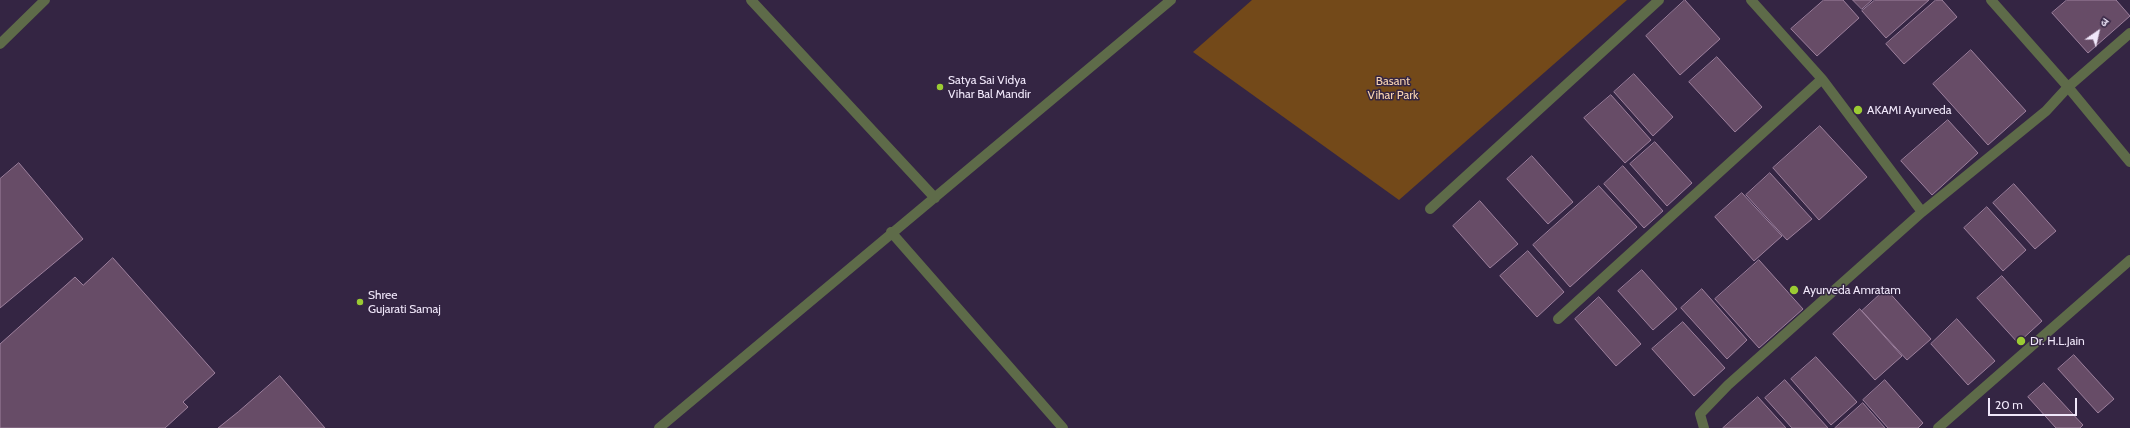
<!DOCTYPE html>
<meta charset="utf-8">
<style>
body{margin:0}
#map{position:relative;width:2130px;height:428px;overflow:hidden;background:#342543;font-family:Cabin,"Noto Sans Devanagari",sans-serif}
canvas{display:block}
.north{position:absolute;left:2078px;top:12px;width:40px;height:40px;-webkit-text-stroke:3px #342543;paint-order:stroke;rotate:34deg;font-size:11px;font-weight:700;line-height:16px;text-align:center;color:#f0e7fa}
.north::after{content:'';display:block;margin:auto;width:14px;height:18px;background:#f0e7fa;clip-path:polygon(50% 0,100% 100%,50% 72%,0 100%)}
.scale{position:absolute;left:1988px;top:398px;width:89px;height:18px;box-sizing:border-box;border:2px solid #f0e7fa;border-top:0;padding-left:5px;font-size:12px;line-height:14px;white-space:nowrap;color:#f0e7fa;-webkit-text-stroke:3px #342543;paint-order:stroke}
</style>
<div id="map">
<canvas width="2130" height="428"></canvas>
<div class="north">उ</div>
<div class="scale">20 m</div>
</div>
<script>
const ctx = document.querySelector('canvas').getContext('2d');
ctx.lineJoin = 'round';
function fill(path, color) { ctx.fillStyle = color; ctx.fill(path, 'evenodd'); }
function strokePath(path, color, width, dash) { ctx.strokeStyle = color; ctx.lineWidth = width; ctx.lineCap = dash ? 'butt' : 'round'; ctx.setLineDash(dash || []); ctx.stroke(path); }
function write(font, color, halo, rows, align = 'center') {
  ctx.font = font + ' Cabin,sans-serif'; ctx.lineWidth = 3; ctx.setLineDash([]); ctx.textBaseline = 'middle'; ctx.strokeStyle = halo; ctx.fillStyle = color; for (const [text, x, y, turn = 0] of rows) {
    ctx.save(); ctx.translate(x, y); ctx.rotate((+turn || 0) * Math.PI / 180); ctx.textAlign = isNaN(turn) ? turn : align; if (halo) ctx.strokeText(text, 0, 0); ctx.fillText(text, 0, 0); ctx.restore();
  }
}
fill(new Path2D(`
 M1252 0H1627L1399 200 1193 52Z`), '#734919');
const building = new Path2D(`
 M1685 0 1720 39 1680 75 1646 36Z
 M1824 0H1843L1859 18 1817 56 1791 29Z
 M1853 0H1872L1862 9Z
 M1875 0H1929L1886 38 1862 11Z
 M1936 0H1942L1957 17 1904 64 1886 44Z
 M2067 0H2116L2130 16 2088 53 2052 13Z
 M1971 50 2026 111 1988 145 1933 84Z
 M1717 57 1762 107 1735 132 1689 82Z
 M1634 74 1673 117 1653 136 1614 92Z
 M1611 95 1651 140 1625 163 1584 118Z
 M1948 120 1978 153 1932 195 1901 161Z
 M1820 126 1867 177 1819 220 1773 168Z
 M1655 142 1692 183 1667 206 1630 164Z
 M1532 156 1573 202 1548 224 1507 179Z
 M19 163 83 239 0 308V179Z
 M1623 166 1663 211 1644 228 1604 184Z
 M1770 173 1812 219 1787 240 1746 195Z
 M2014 184 2056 231 2035 249 1993 203Z
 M1599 186 1637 227 1570 287 1533 245Z
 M1742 193 1782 236 1754 261 1715 217Z
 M1480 201 1518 244 1490 268 1453 226Z
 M1987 207 2026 250 2003 271 1964 228Z
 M1528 251 1564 292 1537 317 1500 276Z
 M113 258 215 373 183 402 188 407 165 428H0V344L75 277 83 285Z
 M1759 260 1803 309 1759 348 1715 299Z
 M1642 270 1677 309 1653 330 1618 291Z
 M2002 276 2042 321 2018 343 1977 298Z
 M1702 289 1747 340 1727 359 1681 308Z
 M1886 289 1931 339 1907 360 1862 311Z
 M1599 297 1641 344 1616 366 1575 319Z
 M1860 309 1902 356 1875 380 1833 334Z
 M1957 319 1995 361 1968 385 1931 344Z
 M1683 322 1725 368 1694 396 1652 349Z
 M2074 355 2114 399 2098 413 2058 369Z
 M1816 357 1857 402 1831 425 1791 379Z
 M280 376 325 428H218L238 412Z
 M1785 380 1828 428H1792L1765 398Z
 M1885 380 1923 423 1918 428H1888L1863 400Z
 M2044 383 2083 425 2080 428H2056L2028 397Z
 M1758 397 1786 428H1723Z
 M1863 403 1885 428H1835Z`);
fill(building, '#674c67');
strokePath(building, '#9d809d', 1);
strokePath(new Path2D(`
 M0 44 45 0`), '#5e6b49', 10);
strokePath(new Path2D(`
 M751 0 935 198
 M1751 0 1822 79 1922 212
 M1991 0 2068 87 2130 162
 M1430 209 1659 0
 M891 232 1063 428
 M1558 319 1822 79
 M659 428C829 284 1001 143 1171 0
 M1704 428 1700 414 1728 385 1922 212 2046 111 2068 87 2130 33
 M1938 428 2130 260`), '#5e6b49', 10);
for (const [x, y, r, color] of [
 [940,87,4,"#9bcb33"],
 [1858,110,5,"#9bcb33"],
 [1794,290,5,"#9bcb33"],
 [360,302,4,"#9bcb33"],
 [2021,341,5,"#9bcb33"]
]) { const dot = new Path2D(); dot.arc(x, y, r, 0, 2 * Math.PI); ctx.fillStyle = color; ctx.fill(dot); strokePath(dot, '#342543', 1.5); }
write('12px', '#f0e7fa', '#342543', [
 ["Satya Sai Vidya",948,80],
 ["Vihar Bal Mandir",948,94],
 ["AKAMI Ayurveda",1867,110],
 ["Ayurveda Amratam",1803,290],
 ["Shree",368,295],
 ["Gujarati Samaj",368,309],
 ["Dr. H.L.Jain",2030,341]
], 'left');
write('12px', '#f7d3b0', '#342543', [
 ["Basant",1393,81],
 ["Vihar Park",1393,95]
]);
</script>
